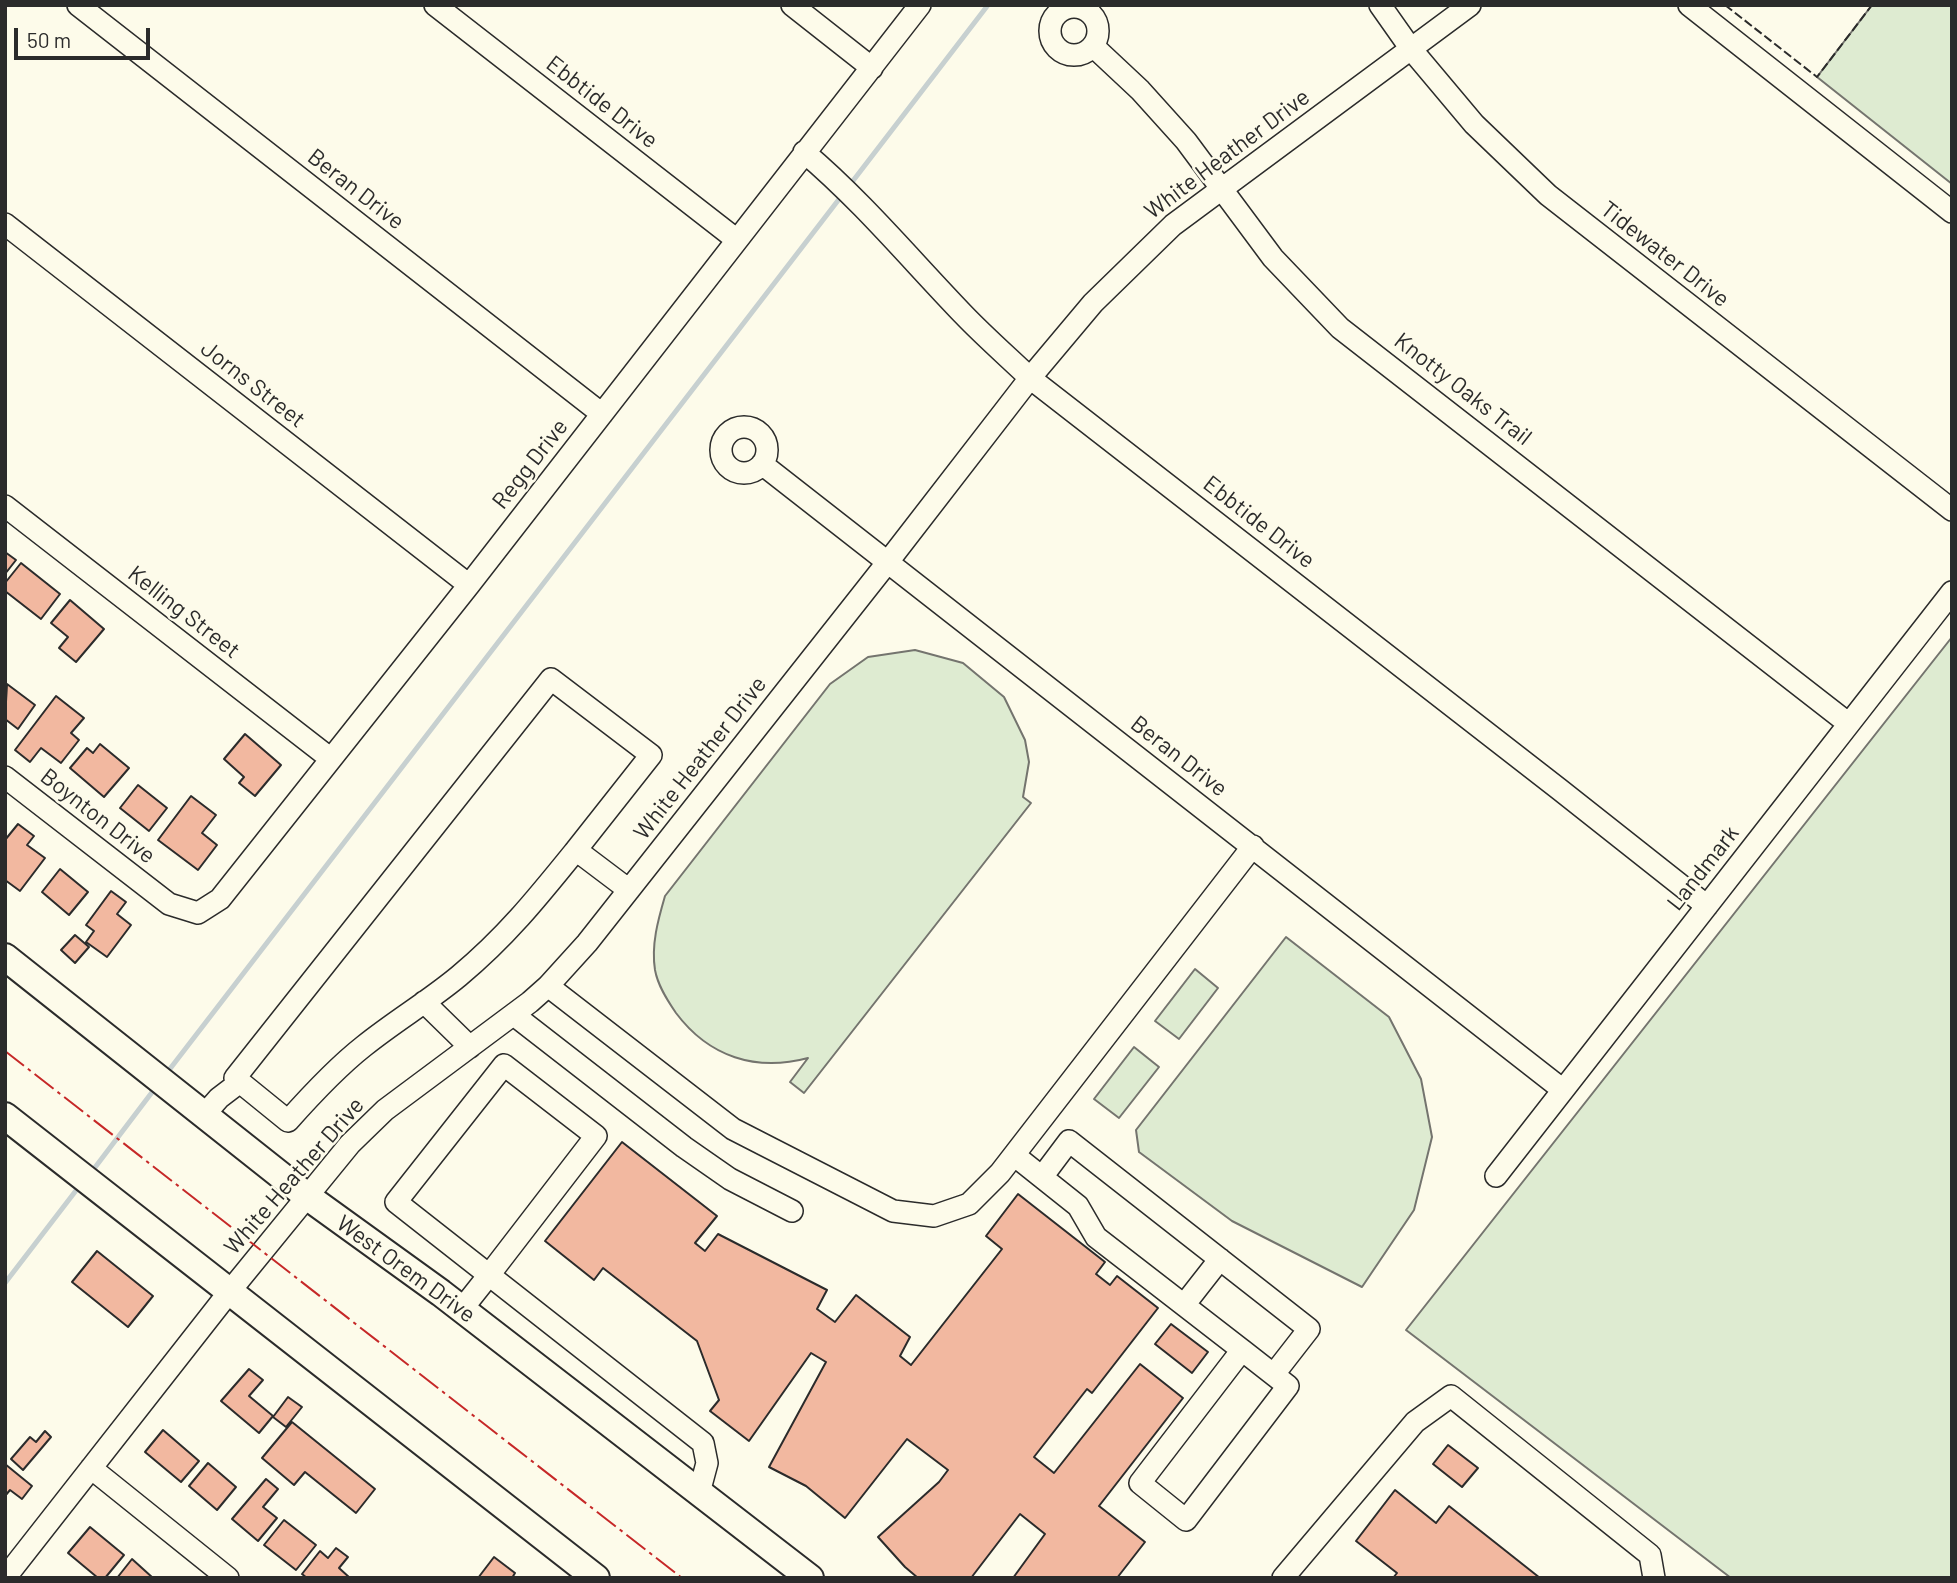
<!DOCTYPE html>
<style>
body{margin:0}
#map{position:relative;width:1957px;height:1583px;overflow:hidden;background:#fdfbea;font-family:Barlow,sans-serif}
canvas{display:block}
.frame{position:absolute;inset:0;border:7px solid #2b2b2b;pointer-events:none}
.scale{position:absolute;left:14px;top:28px;width:136px;height:32px;box-sizing:border-box;border:4px solid #2b2b2b;border-top:0;padding-left:9px;font-size:21px;line-height:24px;white-space:nowrap;color:#2b2b2b;-webkit-text-stroke:5px #fdfbea;paint-order:stroke}
</style>
<div id="map">
<canvas width="1957" height="1583"></canvas>
<div class="frame"></div>
<div class="scale">50 m</div>
</div>
<script>
const ctx = document.querySelector('canvas').getContext('2d');
ctx.lineJoin = 'round';
function fill(path, color) { ctx.fillStyle = color; ctx.fill(path, 'evenodd'); }
function strokePath(path, color, width, dash) { ctx.strokeStyle = color; ctx.lineWidth = width; ctx.lineCap = dash ? 'butt' : 'round'; ctx.setLineDash(dash || []); ctx.stroke(path); }
function write(font, color, halo, rows, align = 'center') {
  ctx.font = font + ' Barlow,sans-serif'; ctx.lineWidth = 5; ctx.setLineDash([]); ctx.textBaseline = 'middle'; ctx.strokeStyle = halo; ctx.fillStyle = color; for (const [text, x, y, turn = 0] of rows) {
    ctx.save(); ctx.translate(x, y); ctx.rotate((+turn || 0) * Math.PI / 180); ctx.textAlign = isNaN(turn) ? turn : align; if (halo) ctx.strokeText(text, 0, 0); ctx.fillText(text, 0, 0); ctx.restore();
  }
}
const green = new Path2D(`
 M1872 5H1952V184L1817 77Z
 M1952 637V1578H1731L1406 1330Z
 M915 650 963 663 1004 697 1025 740 1029 762 1023 797 1031 803 804 1093 790 1082 808 1058C756 1072 709 1057 676 1013 667 1000 658 986 655 970 651 945 658 920 665 896L830 684 868 657Z
 M1286 937 1389 1017 1421 1079 1432 1137 1414 1210 1362 1287 1232 1221 1139 1152 1136 1130Z
 M1195 969 1218 988 1179 1039 1155 1021Z
 M1134 1047 1159 1067 1119 1118 1094 1099Z`);
fill(green, '#deebd1');
strokePath(green, '#74746e', 2);
strokePath(new Path2D(`
 M849 186 988 5
 M166 1074 843 194
 M90 1174 156 1087
 M5 1283 81 1184`), '#c7d0d0', 5);
const building = new Path2D(`
 M5 552 16 560 5 574Z
 M21 563 60 594 41 619 5 591V583Z
 M70 600 104 629 76 662 59 648 68 637 51 623Z
 M7 684 35 705 18 729 5 719Z
 M56 696 84 718 71 733 79 740 61 763 41 748 30 762 15 750Z
 M245 734 281 765 255 796 239 783 244 777 224 759Z
 M100 744 129 768 104 797 70 768 87 748 93 753Z
 M138 785 167 808 149 831 120 808Z
 M191 796 216 815 202 833 217 845 198 870 158 840Z
 M18 824 34 836 27 845 45 858 20 891 5 880V840Z
 M60 869 88 892 69 915 42 892Z
 M111 891 126 902 117 914 131 925 107 957 86 942 94 931 86 925Z
 M75 935 89 947 75 963 61 950Z
 M622 1142 717 1216 695 1243 705 1251 718 1234 827 1290 817 1309 835 1322 856 1295 910 1337 900 1356 911 1365 1002 1249 986 1236 1018 1194 1105 1262 1096 1274 1110 1285 1117 1276 1158 1308 1092 1393 1087 1389 1034 1457 1054 1473 1140 1364 1183 1398 1099 1506 1145 1542 1117 1578H1013L1045 1534 1020 1514 971 1578H918L905 1567 878 1537 939 1482 948 1470 907 1439 845 1518 806 1486 769 1467 826 1362 811 1353 749 1441 710 1411 719 1400 697 1341 603 1268 594 1280 545 1241Z
 M97 1251 153 1296 128 1327 72 1282Z
 M1171 1324 1208 1352 1192 1373 1155 1344Z
 M249 1369 263 1380 249 1396 273 1416 259 1433 221 1401Z
 M288 1397 302 1407 286 1427 273 1417Z
 M292 1422 375 1489 356 1513 305 1472 294 1485 262 1458Z
 M163 1430 199 1461 181 1482 145 1452Z
 M45 1431 51 1437 23 1470 11 1459 30 1437 36 1442Z
 M1448 1445 1478 1468 1462 1487 1433 1464Z
 M208 1463 236 1487 217 1510 189 1486Z
 M5 1464 32 1486 22 1499 10 1490 5 1496Z
 M266 1479 278 1489 263 1507 277 1518 258 1541 232 1519Z
 M1395 1490 1436 1523 1449 1506 1540 1578H1393L1397 1573 1356 1541Z
 M284 1520 316 1545 296 1570 264 1545Z
 M90 1527 124 1555 105 1578H98L68 1553Z
 M336 1548 348 1557 339 1568 350 1578H307L302 1574 320 1551 328 1558Z
 M494 1557 515 1573 512 1578H478Z
 M132 1559 153 1578H117Z`);
fill(building, '#f2b8a0');
strokePath(building, '#2b2b2b', 2);
const minor = new Path2D(`
 M78 5 602 414
 M435 5 737 240
 M792 5 872 68
 M1380 5 1411 49 1474 124 1548 195 1952 510
 M1689 5 1952 212
 M1050 31a24 24 0 1 1 48 0a24 24 0 1 1-48 0Z
 M1093 46 1140 90 1186 141 1273 258 1340 328 1849 724
 M804 152C862 201 911 260 963 314 984 336 1008 357 1030 378L1559 789 1707 906
 M5 224 469 585
 M721 450a23 23 0 1 1 46 0a23 23 0 1 1-46 0Z
 M762 464 1563 1090
 M5 506 331 759
 M5 777 169 904 198 913 220 899 469 585 920 5
 M576 850C538 897 506 937 459 976 429 1001 395 1021 364 1046 336 1068 312 1094 288 1121L235 1078 551 679 651 755 576 850 629 890
 M548 986 733 1129 893 1211 934 1216 969 1204 1000 1173 1253 846
 M424 1002 470 1047
 M514 1015 684 1147 730 1179 792 1211
 M504 1065 596 1136 489 1275 396 1202Z
 M204 1115 219 1098 240 1082
 M1014 1155 1078 1206 1096 1237 1242 1350 1140 1483 1186 1520 1288 1386 1242 1350
 M1496 1176 1952 592
 M1042 1177 1069 1141 1309 1329 1274 1374
 M1184 1305 1220 1259
 M462 1309 489 1275 703 1443 707 1463 699 1493
 M91 1468 228 1578
 M5 1578 230 1291 350 1144 385 1110 530 1002 548 986 587 943 887 563 1030 378 1093 303 1173 225 1470 5
 M1283 1578 1415 1422 1451 1396 1650 1555 1654 1578`);
const major = new Path2D(`
 M5 957 308 1197 441 1293 810 1578
 M5 1116 596 1578`);
strokePath(minor, '#2b2b2b', 24);
strokePath(major, '#2b2b2b', 30);
strokePath(minor, '#fdfbea', 21);
strokePath(major, '#fdfbea', 26);
strokePath(new Path2D(`
 M1725 5 1817 77 1872 5`), '#2b2b2b', 2, [9, 3.5]);
strokePath(new Path2D(`
 M5 1051 682 1578`), '#c62828', 2, [24, 5, 3.5, 5]);
write('23px', '#2b2b2b', '#fdfbea', [
 ["Ebbtide Drive",602,102,38],
 ["White Heather Drive",1227,154,-37],
 ["Beran Drive",356,189,38],
 ["Tidewater Drive",1665,254,38],
 ["Jorns Street",253,384,38],
 ["Knotty Oaks Trail",1463,389,38],
 ["Regg Drive",530,464,-52],
 ["Ebbtide Drive",1259,522,38],
 ["Kelling Street",184,612,38],
 ["Beran Drive",1179,756,38],
 ["White Heather Drive",700,758,-52],
 ["Boynton Drive",98,816,38],
 ["Landmark",1703,868,-52],
 ["White Heather Drive",294,1176,-49],
 ["West Orem Drive",406,1269,36]
]);
</script>
